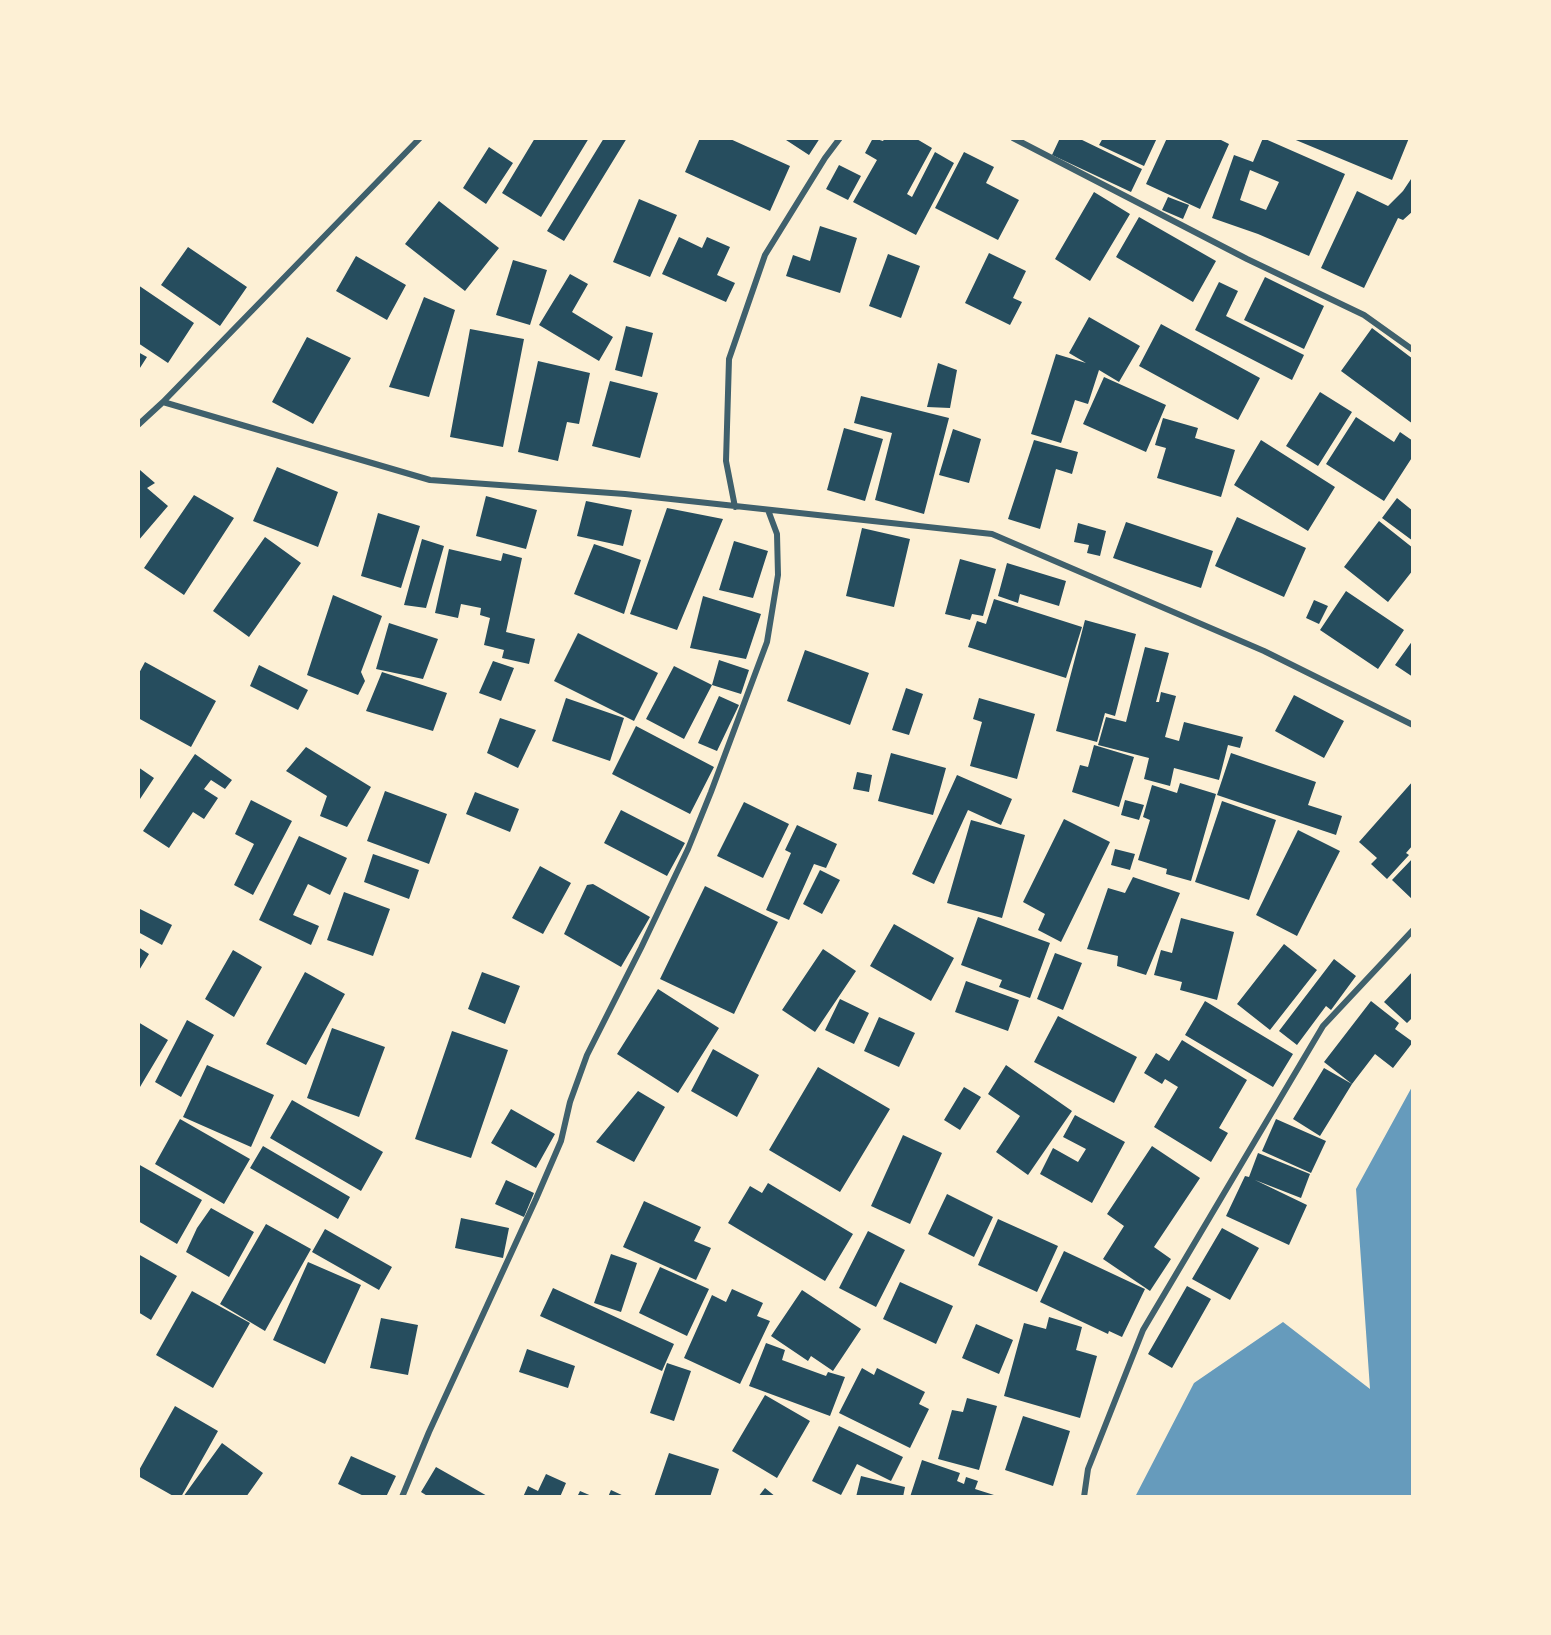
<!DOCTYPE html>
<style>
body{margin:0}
#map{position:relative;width:1551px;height:1635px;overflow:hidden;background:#fdf0d5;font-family:Mulish,sans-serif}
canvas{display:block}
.frame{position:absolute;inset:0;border:140px solid #fdf0d5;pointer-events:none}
</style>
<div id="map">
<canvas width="1551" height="1635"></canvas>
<div class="frame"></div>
</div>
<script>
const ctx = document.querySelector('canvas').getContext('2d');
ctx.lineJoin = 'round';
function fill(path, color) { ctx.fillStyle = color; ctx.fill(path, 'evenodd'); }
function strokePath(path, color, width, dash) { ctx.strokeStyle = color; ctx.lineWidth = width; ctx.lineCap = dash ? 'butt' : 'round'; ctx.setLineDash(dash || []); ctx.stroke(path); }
fill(new Path2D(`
 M1413 1085V1497H1135L1194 1383 1283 1322 1370 1389 1356 1189Z`), '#669bbc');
fill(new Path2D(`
 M535 138H589L541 217 502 193Z
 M604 138H627L564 241 547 231Z
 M700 138H728L790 166 770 211 685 172Z
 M787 138H820L809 155 786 140Z
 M873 138 883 141 885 138H915L932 148 907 194 912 197 935 152 954 163 916 235 853 202 877 160 865 153Z
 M1060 138H1078L1142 169 1131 192 1052 155Z
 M1103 138H1157L1144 166 1099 145Z
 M1167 138H1217L1229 144 1200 209 1146 184Z
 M1263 138 1345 174 1309 256 1258 234 1212 218 1234 155 1253 162ZM1250 170 1279 182 1266 210 1240 200Z
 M1291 138H1409L1392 180Z
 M489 147 513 163 486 204 463 188Z
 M964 152 994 167 986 183 1019 200 998 240 935 208Z
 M839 165 861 176 848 200 826 189Z
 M1413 176V211L1403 220 1398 218 1364 288 1321 268 1357 191 1388 206 1403 191Z
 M1094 192 1130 214 1090 281 1055 259Z
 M1168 197 1189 205 1183 219 1162 210Z
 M639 199 677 215 650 277 613 262Z
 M439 201 499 248 465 291 405 244Z
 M1139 217 1216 261 1193 302 1116 257Z
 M820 226 857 238 840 293 786 276 793 255 810 261Z
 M679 237 702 248 707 237 730 247 717 275 735 283 726 302 662 274Z
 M188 247 247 287 220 326 161 285Z
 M989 253 1026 271 1013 298 1022 302 1010 325 965 303Z
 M888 254 920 266 901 318 869 306Z
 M356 256 406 285 387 320 336 291Z
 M513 260 547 270 530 325 496 315Z
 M570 274 588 284 572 312 613 337 599 361 539 325Z
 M1265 277 1324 306 1304 349 1244 320Z
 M1219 282 1238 291 1226 316 1304 355 1292 380 1195 330Z
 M138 285 194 323 168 363 138 343Z
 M424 297 455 310 429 397 389 387Z
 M1089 317 1140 346 1119 382 1099 370 1088 404 1075 400 1061 443 1031 434 1056 354 1086 363 1069 353Z
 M1161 324 1260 378 1238 420 1139 366Z
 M626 326 653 333 642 377 615 370Z
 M1372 328 1413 359V424L1341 371Z
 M470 329 524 339 503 447 450 437Z
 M307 337 351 358 313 424 272 402Z
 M138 352 147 357 138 371Z
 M538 361 590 373 579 424 567 422 558 461 518 452Z
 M938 363 957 370 950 408 927 407Z
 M1104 377 1166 405 1146 452 1083 424Z
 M610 381 658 393 640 458 592 446Z
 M1320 392 1352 412 1318 466 1286 446Z
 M861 396 949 418 924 514 875 500 892 433 854 423Z
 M1356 417 1394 442 1400 432 1413 441V456L1384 501 1326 464Z
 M1163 418 1198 428 1195 438 1235 450 1221 497 1157 478 1166 448 1155 445Z
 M844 428 883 439 865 501 827 490Z
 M953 429 981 439 969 483 939 475Z
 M1034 440 1078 452 1072 474 1056 469 1040 529 1008 519Z
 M1261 440 1335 487 1308 531 1234 485Z
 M277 467 338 492 318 547 253 521Z
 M140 470 155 483 147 488 168 506 138 541V472Z
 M194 495 234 518 184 595 144 568Z
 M486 496 537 510 526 549 476 536Z
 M1397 498 1413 511V541L1382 518Z
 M586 501 632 510 623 546 577 536Z
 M667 508 723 519 677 630 630 614Z
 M378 513 420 526 401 588 361 576Z
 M1237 517 1306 548 1284 597 1215 566Z
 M1379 521 1413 548V570L1388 602 1344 567Z
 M1126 522 1213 551 1201 588 1113 558Z
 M1078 523 1106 531 1100 556 1087 553 1089 545 1074 542Z
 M862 528 910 539 894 607 846 596Z
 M265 537 301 563 249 637 213 611Z
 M422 539 444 546 426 608 404 605Z
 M734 541 768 551 753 598 719 590Z
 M594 544 641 560 624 614 574 594Z
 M449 549 501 561 503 553 522 558 506 632 535 639 529 664 502 658 504 650 484 645 490 618 480 615 481 608 461 604 458 618 435 613Z
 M960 559 996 569 983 616 972 614 970 620 945 614Z
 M1007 563 1066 581 1059 606 1020 594 1018 603 998 596Z
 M1346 591 1404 630 1378 669 1320 630Z
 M333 595 382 616 361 672 365 681 358 695 307 675Z
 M703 596 761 614 746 659 690 648Z
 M994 599 1082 627 1066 678 968 647 977 621 986 624Z
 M1314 600 1328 606 1319 624 1306 618Z
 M1085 620 1136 634 1115 716 1105 713 1097 742 1056 731Z
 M389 623 438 639 423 679 376 669Z
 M578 633 658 673 634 721 554 681Z
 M1413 640V677L1395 665Z
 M1145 647 1169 653 1156 702H1159L1161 692 1176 696 1165 737 1179 741 1184 722 1243 737 1240 748 1228 745 1219 780 1174 768 1170 786 1144 779 1149 758 1098 745 1106 717 1126 722Z
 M805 650 869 673 850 725 787 701Z
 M719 660 749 670 741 694 712 685Z
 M493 661 514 668 501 701 479 693Z
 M145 662 216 701 191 747 138 718V675Z
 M259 665 308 690 298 710 250 686Z
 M674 666 712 685 684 739 646 719Z
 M382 672 447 693 433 731 366 711Z
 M906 688 923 694 909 735 892 730Z
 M1294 695 1344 721 1324 758 1275 731Z
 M719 696 739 705 717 751 698 743Z
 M566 698 624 718 610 761 552 741Z
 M979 698 1035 714 1017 779 970 766 982 722 973 719Z
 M500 718 536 730 518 768 487 753Z
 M636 726 714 767 690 814 612 774Z
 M1094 745 1134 757 1119 807 1072 792 1080 765 1088 767Z
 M306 747 371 787 347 827 320 816 327 796 286 771Z
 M891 753 946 768 933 815 878 801Z
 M1231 753 1316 782 1308 805 1342 816 1336 835 1217 795Z
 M195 754 232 780 225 789 211 780 204 789 218 798 204 819 193 812 169 848 143 831Z
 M138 767 154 778 138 802Z
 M857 772 872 775 869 792 853 789Z
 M957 775 1012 799 1001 825 968 810 934 884 912 874Z
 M1413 781V845L1406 853 1409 855 1387 879 1371 864 1377 858 1359 842Z
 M1180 783 1216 794 1191 881 1166 874 1167 869 1138 860 1150 820 1143 817 1152 785 1177 793Z
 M385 791 447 814 429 864 367 841Z
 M475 792 519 809 510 832 466 814Z
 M251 800 292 821 253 895 234 885 254 844 235 834Z
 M1125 800 1144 805 1139 820 1121 815Z
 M1222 801 1276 820 1249 900 1195 882Z
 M744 802 789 824 763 878 717 856Z
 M621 810 685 843 667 876 604 843Z
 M1064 819 1110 842 1061 942 1038 930 1045 914 1023 902Z
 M971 820 1025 835 1002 918 947 903Z
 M797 825 837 844 826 868 814 864 789 920 766 910 791 853 785 850Z
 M1298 830 1340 851 1297 936 1256 915Z
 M299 836 347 858 330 895 308 884 293 915 319 926 311 945 259 920Z
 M1115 849 1135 854 1130 870 1111 865Z
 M373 854 419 870 409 899 364 882Z
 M1413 858V900L1392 880Z
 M540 866 571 883 543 934 512 918Z
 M820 870 840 880 822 914 803 904Z
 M1133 877 1180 893 1146 975 1117 966 1118 956 1087 949 1108 888 1125 893Z
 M593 884 650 917 621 967 564 934 587 885Z
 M705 886 778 922 734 1014 660 979Z
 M344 892 390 909 373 956 327 940Z
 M138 908 172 925 162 945 138 932Z
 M978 917 1050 943 1030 998 999 987 1002 980 961 965Z
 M1181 918 1234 932 1217 1000 1180 990 1182 982 1154 975 1161 950 1172 953Z
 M894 924 954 958 931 1001 870 966Z
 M1284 944 1317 970 1270 1030 1237 1004Z
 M138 947 149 954 138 972Z
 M823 949 856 971 815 1032 782 1010Z
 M233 950 262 967 234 1017 205 999Z
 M1055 953 1082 963 1063 1010 1037 999Z
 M1334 959 1356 976 1331 1010 1326 1006 1297 1045 1279 1031Z
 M1413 971V1017L1407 1023 1384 1002Z
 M305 972 345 994 306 1065 266 1044Z
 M482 972 520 986 505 1024 468 1009Z
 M966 981 1019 1000 1008 1031 955 1012Z
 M658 989 719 1028 678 1093 617 1054Z
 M840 999 869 1013 854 1044 825 1030Z
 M1205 1001 1293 1054 1273 1087 1185 1035Z
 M1371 1001 1399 1023 1395 1029 1413 1042 1393 1068 1375 1054 1352 1084 1324 1062Z
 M1058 1016 1137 1057 1114 1103 1034 1062Z
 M879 1017 915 1033 899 1067 864 1051Z
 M187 1020 214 1035 181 1097 155 1082Z
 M138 1022 168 1040 140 1087 138 1086Z
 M332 1028 385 1047 359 1117 307 1098Z
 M452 1031 508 1050 471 1158 415 1139Z
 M1182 1040 1247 1080 1219 1128 1228 1133 1211 1162 1154 1127 1178 1087 1165 1079 1162 1084 1144 1073 1156 1053 1169 1061Z
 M713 1049 759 1075 737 1117 691 1091Z
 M207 1065 274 1095 251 1147 183 1117Z
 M1006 1065 1072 1111 1028 1175 996 1152 1020 1116 988 1094Z
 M818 1067 890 1109 840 1192 769 1150Z
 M1324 1068 1352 1084 1320 1136 1293 1119Z
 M964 1087 981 1097 960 1130 944 1120Z
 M638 1091 665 1107 634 1162 596 1142Z
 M292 1100 383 1152 361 1191 270 1138Z
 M511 1109 555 1134 536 1168 491 1143Z
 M1075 1115 1125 1142 1092 1203 1040 1174 1053 1148 1078 1162 1086 1149 1063 1137Z
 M180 1119 250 1159 224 1204 155 1164Z
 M1276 1119 1326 1141 1311 1173 1262 1151Z
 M903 1135 942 1153 910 1224 871 1206Z
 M263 1146 350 1197 338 1219 250 1168Z
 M1152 1146 1200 1178 1154 1247 1171 1259 1150 1291 1103 1259 1124 1226 1107 1214Z
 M1258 1153 1310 1174 1301 1198 1255 1180 1307 1205 1289 1245 1226 1216 1245 1176 1249 1177Z
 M138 1164 202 1200 177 1244 138 1221Z
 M506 1180 534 1193 524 1217 495 1204Z
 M768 1183 853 1234 825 1281 728 1223 750 1186 762 1193Z
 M947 1194 993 1217 974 1257 928 1234Z
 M644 1201 701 1227 694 1241 711 1248 696 1280 623 1247Z
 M211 1208 254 1232 229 1277 186 1252 197 1228Z
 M461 1218 509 1228 503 1258 455 1248Z
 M998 1219 1058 1246 1037 1292 978 1265Z
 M266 1224 311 1249 265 1331 220 1304Z
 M1222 1228 1259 1248 1230 1300 1192 1279Z
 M325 1229 392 1267 379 1290 312 1252Z
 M868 1231 905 1250 876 1307 839 1288Z
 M1064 1251 1145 1289 1122 1337 1109 1331 1108 1334 1040 1302Z
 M138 1254 177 1276 151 1320 138 1312Z
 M611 1254 637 1263 621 1312 594 1303Z
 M308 1262 361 1285 325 1364 273 1340Z
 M660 1267 709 1289 687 1336 639 1313Z
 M900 1282 953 1306 936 1344 883 1319Z
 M1187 1286 1211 1299 1172 1368 1148 1354Z
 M553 1288 674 1344 662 1371 540 1316Z
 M732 1289 763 1303 757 1316 770 1321 740 1384 684 1358 712 1295 726 1302Z
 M802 1290 861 1329 833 1371 811 1356 808 1361 771 1336Z
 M192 1291 250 1323 213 1388 156 1355Z
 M1049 1317 1082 1327 1076 1350 1097 1356 1080 1418 1004 1396 1024 1323 1046 1329Z
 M381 1318 418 1325 408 1375 370 1368Z
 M976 1324 1013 1340 999 1374 962 1358Z
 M766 1343 785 1350 782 1360 826 1376 828 1372 845 1377 830 1416 749 1386Z
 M527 1349 575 1366 568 1388 519 1372Z
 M667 1363 691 1371 674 1421 650 1413Z
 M862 1368 874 1375 877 1368 925 1392 919 1404 929 1409 910 1448 839 1413Z
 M765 1395 810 1421 777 1478 732 1451Z
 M967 1398 997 1406 979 1470 938 1459 952 1410 963 1412Z
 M175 1406 218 1431 181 1497H175L138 1476V1472Z
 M1023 1416 1070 1431 1053 1486 1005 1470Z
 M839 1426 903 1457 891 1481 857 1464 841 1495 812 1481Z
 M222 1443 263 1473 246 1497H183Z
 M669 1453 719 1469 710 1497H654Z
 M351 1456 396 1476 386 1497H366L338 1484Z
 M922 1460 960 1473 957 1481 964 1484 966 1477 978 1481 975 1489 994 1495 993 1497H910Z
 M436 1467 489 1497H429L421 1492Z
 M546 1474 566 1483 560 1497H523L528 1486 538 1491Z
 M861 1476 905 1487 903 1497H856Z
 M765 1488 776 1497H758Z
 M611 1490 626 1497H608Z
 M580 1491 594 1497H577Z`), '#264d5e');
strokePath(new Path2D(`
 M1013 138 1247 259 1364 315 1413 350
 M163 402 430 480 625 494 992 534 1264 651 1413 725
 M138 425 163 402 420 138
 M735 507 726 461 729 359 765 255 825 158 840 138
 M402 1497 429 1432 536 1199 561 1141 570 1102 587 1055 641 948 688 849 711 792 767 642 778 575 777 534 768 510
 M1084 1497 1088 1469 1143 1330 1323 1026 1413 930`), '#3f606c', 6);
</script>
